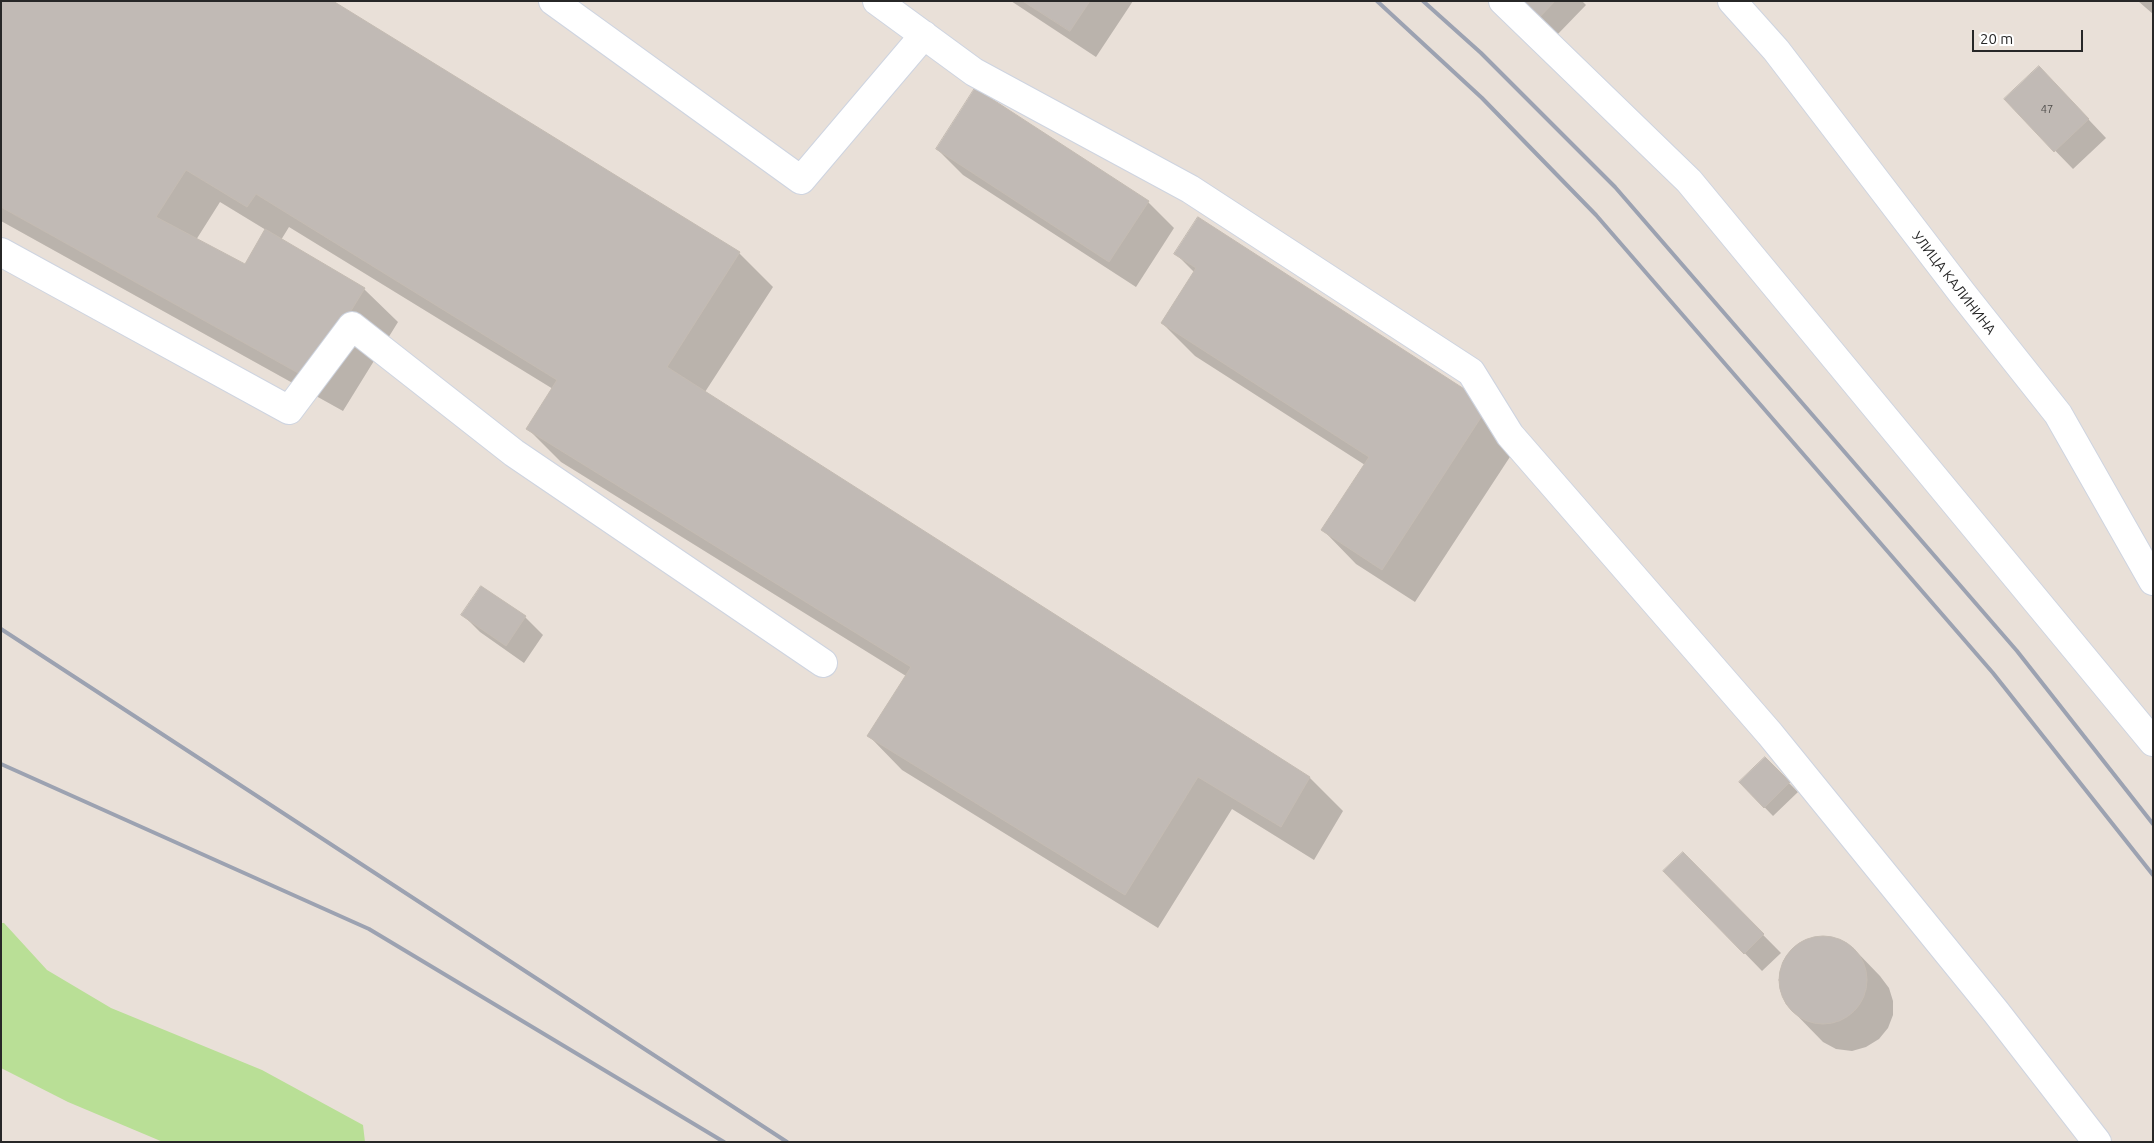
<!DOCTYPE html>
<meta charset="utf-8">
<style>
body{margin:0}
#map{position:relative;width:2154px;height:1143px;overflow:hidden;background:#e9e0d8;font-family:Ubuntu,sans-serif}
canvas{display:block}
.frame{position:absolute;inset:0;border:2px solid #272727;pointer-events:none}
.scale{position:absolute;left:1972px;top:30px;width:111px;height:22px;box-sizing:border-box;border:2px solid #272727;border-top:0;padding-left:6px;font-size:15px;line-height:18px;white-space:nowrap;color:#272727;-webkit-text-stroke:4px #fff;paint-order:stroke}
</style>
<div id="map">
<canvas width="2154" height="1143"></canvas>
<div class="frame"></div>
<div class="scale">20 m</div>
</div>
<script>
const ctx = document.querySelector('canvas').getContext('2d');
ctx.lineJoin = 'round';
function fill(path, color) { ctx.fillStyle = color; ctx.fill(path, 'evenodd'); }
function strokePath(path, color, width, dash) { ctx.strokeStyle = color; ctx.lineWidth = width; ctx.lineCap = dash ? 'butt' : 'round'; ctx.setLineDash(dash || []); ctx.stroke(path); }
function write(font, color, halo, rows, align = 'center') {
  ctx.font = font + ' Ubuntu,sans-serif'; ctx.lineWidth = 4.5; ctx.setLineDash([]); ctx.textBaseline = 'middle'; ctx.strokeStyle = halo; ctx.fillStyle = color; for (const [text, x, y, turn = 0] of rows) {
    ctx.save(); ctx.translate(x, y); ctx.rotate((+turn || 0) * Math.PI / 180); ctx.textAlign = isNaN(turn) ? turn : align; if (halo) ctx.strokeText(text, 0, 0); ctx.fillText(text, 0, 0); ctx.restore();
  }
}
fill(new Path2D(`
 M1 923H4L47 970 111 1008 262 1070 363 1125 365 1142H163L68 1102 1 1068Z`), '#b9df96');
fill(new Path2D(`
 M1 1H331L739 253 773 287 705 392 1310 778 1343 811 1314 860 1232 809 1158 928 902 770 869 736 906 676 561 462 528 429 553 389 289 227 281 240 364 289 398 322 343 411 1 221ZM220 202 266 230 245 266 196 240Z
 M1011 1H1133L1096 57Z
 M1522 1H1582L1586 5 1557 35Z
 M2138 1H2153V14Z
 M2057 86 2106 138 2073 169 2006 100Z
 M937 149 1148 202 1174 228 1136 287 963 175Z
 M1199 219 1521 440 1415 602 1356 564 1323 530 1365 465 1195 356 1162 323 1195 273 1176 254Z
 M481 587 525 617 543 635 524 663 480 632 463 615Z
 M1765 759 1798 792 1773 816 1740 782Z
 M1683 854 1781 953 1762 971 1665 871Z
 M1815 937H1829L1842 941 1854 949 1880 976 1889 988 1893 1001V1015L1888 1028 1879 1039 1866 1047 1852 1051 1836 1049 1823 1042 1786 1004 1780 990 1779 976 1783 961 1791 950 1803 941Z`), '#0003');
const building = new Path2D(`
 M1 1H333L740 252 667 367 1310 777 1281 827 1198 777 1125 895 867 736 911 667 526 429 557 380 256 194 247 207 186 170 156 217 245 264 265 229 365 288 309 379 1 207Z
 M1023 1H1090L1070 31Z
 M1521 1H1555L1538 19Z
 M2039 66 2089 119 2054 152 2004 99Z
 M975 88 1149 201 1109 262 936 149Z
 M1198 217 1489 405 1382 570 1321 530 1369 457 1161 323 1196 268 1174 254Z
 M481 586 526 616 506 646 461 615Z
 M1765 757 1790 782 1764 808 1739 782Z
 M1683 852 1764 934 1744 954 1663 871Z
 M1779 980a44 44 0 1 1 88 0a44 44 0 1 1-88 0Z`);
fill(building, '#c1bab5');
strokePath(building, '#c4bbb2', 1);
const minor = new Path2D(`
 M553 1 801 180 924 35
 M877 1 974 72 1190 189 1471 372 1510 435 1770 734 1996 1012 2097 1142
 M1503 1 1689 181 2153 742
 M1732 1 1776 50 1962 293 2058 414 2153 581
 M1 252 289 410 352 326 514 453 823 663`);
strokePath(minor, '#ced4e0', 30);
strokePath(minor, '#fff', 28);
strokePath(new Path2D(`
 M1377 1 1482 98 1596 215 1993 673 2153 875
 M1423 1 1481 53 1615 187 2017 651 2153 824
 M1 629 787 1142
 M1 764 369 929 724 1142`), '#9ca2b1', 4);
write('11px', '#4e4c4a', null, [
 ["47",2047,109]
]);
write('14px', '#272727', '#fff', [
 ["УЛИЦА КАЛИНИНА",1954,283,52]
]);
</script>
